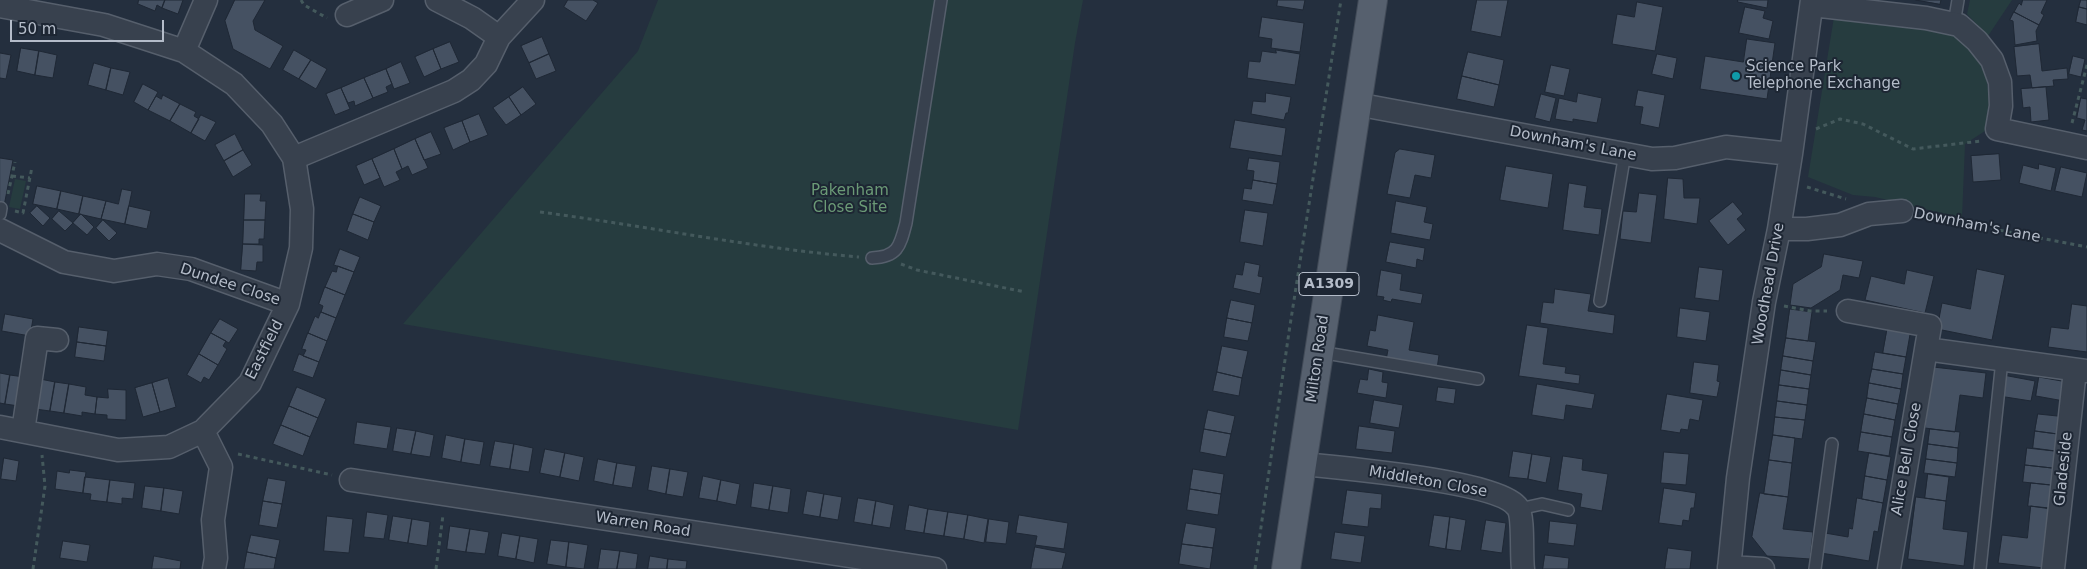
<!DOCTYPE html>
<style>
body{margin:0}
#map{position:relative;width:2087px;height:569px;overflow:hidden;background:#242f3e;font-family:"DejaVu Sans",sans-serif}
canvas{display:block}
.scale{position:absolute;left:10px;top:20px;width:154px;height:22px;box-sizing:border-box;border:2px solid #b4bcc9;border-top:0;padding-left:6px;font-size:15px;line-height:18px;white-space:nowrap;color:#b4bcc9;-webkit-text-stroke:4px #1d2633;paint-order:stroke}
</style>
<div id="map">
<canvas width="2087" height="569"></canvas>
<div class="scale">50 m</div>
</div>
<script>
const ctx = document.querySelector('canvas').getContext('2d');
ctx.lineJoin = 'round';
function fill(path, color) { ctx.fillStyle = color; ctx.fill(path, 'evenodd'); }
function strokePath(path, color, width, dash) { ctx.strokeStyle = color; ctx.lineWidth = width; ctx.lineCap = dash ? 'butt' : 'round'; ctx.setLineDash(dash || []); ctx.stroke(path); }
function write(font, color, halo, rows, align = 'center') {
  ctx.font = font + ' "DejaVu Sans",sans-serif'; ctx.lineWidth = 4; ctx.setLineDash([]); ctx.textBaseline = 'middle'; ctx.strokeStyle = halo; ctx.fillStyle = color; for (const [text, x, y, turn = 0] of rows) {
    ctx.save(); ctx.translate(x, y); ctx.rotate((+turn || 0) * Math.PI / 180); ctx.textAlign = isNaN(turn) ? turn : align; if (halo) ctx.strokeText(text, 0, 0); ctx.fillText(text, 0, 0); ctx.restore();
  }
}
fill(new Path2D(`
 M658 0H1083L1075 43 1018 430 403 324 638 51Z
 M1970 0H2012L1988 36 1967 14Z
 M1834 17 1955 33 1974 50 1986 75 1990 103 1985 131 1965 144 1962 218 1875 197 1853 195 1808 177Z
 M15 179 26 181 20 209 9 207Z`), '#263c3f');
const building = new Path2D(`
 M139 0H165L162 8 157 5 155 11 138 4Z
 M165 0H183L178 14 162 8Z
 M235 0H265L253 21 255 30 283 46 270 69 233 49 225 21Z
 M568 0H593L598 3 586 21 564 7Z
 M1278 0H1305L1303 10 1277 6Z
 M1477 0H1508L1501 37 1471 31Z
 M1738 0H1768L1767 8 1738 2Z
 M1916 0H1941L1940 4Z
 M2023 0H2047L2041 13 2044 15 2039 25 2014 12 2019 3 2021 5Z
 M2081 0H2087V9L2079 7Z
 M1637 2 1663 7 1655 51 1612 44 1617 14 1634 17Z
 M1745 7 1765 11 1763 18 1773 21 1769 39 1739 33Z
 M2079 7 2087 9V25L2076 22Z
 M2014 12 2039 25 2036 31 2037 41 2015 45 2013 21 2010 20Z
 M1262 17 1304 23 1300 52 1271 48 1272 39 1259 37Z
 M542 37 549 54 529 63 521 46Z
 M1747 39 1775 43 1767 99 1700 89 1705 56 1743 62Z
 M450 42 459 62 441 69 433 49Z
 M2039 44 2042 71 2067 68 2068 79 2053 80 2054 86 2032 88 2030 75 2017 76 2014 47Z
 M21 48 39 51 35 75 17 71Z
 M433 49 441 69 424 77 415 57Z
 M294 50 311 60 299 79 283 70Z
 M1276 50 1300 54 1295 85 1247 78 1249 61 1260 62 1262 51 1276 53Z
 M39 51 57 55 53 78 35 75Z
 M1468 52 1504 60 1499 85 1462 76Z
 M0 53 11 55 6 79 0 78Z
 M549 54 556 71 536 79 529 63Z
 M1657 54 1677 58 1673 79 1652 74Z
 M2073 56 2085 59 2081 77 2069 74Z
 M311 60 327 69 316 89 299 79Z
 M401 62 410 83 394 89 386 69Z
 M94 63 111 68 106 90 88 85Z
 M1551 65 1570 69 1564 96 1545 92Z
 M111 68 130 72 123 95 106 90Z
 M386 69 392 84 386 87 388 92 373 98 364 78Z
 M1462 76 1499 85 1494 107 1457 99Z
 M364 78 373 98 355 106 354 101 348 103 341 88Z
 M143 84 158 92 148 110 134 102Z
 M523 87 536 104 521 115 509 97Z
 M2046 87 2049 120 2031 122 2030 107 2023 108 2021 89Z
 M341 88 350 109 335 115 326 94Z
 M1638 90 1665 95 1659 128 1640 124 1643 107 1635 106Z
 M1266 93 1291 97 1288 113H1286L1284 120 1251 114 1253 101 1265 102Z
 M1578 93 1602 98 1597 123 1573 119V122L1555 119 1559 98 1576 102Z
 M1541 94 1556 98 1550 122 1535 118Z
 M163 95 180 104 170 121 148 110 156 96 161 99Z
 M509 97 521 115 506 125 493 108Z
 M2081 98 2087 99V131L2082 130 2085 120 2077 118Z
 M180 104 196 112 194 116 199 119 191 133 170 121Z
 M479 114 488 135 470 142 462 121Z
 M201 115 216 122 205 141 191 133Z
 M1235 120 1286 128 1282 156 1230 148Z
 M462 121 470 142 453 150 444 128Z
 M431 132 441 154 424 160 415 139Z
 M235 134 243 150 224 161 215 145Z
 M415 139 428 168 412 175 408 166 402 169 394 149Z
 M394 149 402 169 396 172 400 180 384 187 372 159Z
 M1400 149 1435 155 1431 178 1415 175 1410 198 1387 194 1395 153Z
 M243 150 252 165 233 177 224 161Z
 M1999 154 2001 180 1973 182 1971 156Z
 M0 158 13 160 4 206H0Z
 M1249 158 1280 162 1277 184 1253 180 1254 171 1247 170Z
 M372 159 380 178 364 185 356 166Z
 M2039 164 2056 168 2051 191 2019 183 2023 165 2038 169Z
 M1506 166 1553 174 1548 208 1500 200Z
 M2061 167 2087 173 2082 197 2055 191Z
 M1668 178 1683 179 1684 198H1700L1697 224 1664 219Z
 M1253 180 1277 184 1273 205 1242 200 1244 188 1251 189Z
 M1569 183 1587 186 1584 207 1602 209 1599 235 1563 230Z
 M37 186 61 191 57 209 33 204Z
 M122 189 132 191 125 224 101 219 106 201 118 204Z
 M61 191 83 196 79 214 57 209Z
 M1639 193 1657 195 1651 243 1620 239 1623 211 1636 212Z
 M245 194H261L260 201H266L265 220H244Z
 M83 196 106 201 101 219 79 214Z
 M360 197 381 206 374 222 353 214Z
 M1396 201 1427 207 1424 222 1433 224 1430 240 1391 233Z
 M1733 202 1743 214 1737 219 1746 230 1728 245 1709 221Z
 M37 206 50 218 43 226 30 213Z
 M129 206 151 211 147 229 125 224Z
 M1245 210 1268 213 1263 246 1240 242Z
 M59 211 73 223 65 231 52 219Z
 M81 214 94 227 87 235 73 223Z
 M353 214 374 222 368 240 347 231Z
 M103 220 117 233 109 241 96 228Z
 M244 220H265L264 239H259V244H243Z
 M1390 242 1425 248 1423 261 1417 259 1416 268 1386 262Z
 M243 244 263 245V262H257L256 271 241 270Z
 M340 249 360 257 354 272 334 265Z
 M1824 254 1863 261 1859 278 1843 275 1840 290 1811 308 1790 305 1793 284 1821 267Z
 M1245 262 1260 265 1258 276 1263 277 1260 294 1233 288 1236 274 1242 275Z
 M338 266 354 272 345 295 325 287 332 271 336 272Z
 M1699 267 1723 270 1719 301 1695 298Z
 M1977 269 2005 275 1992 340 1937 329 1942 303 1970 309Z
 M1381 270 1402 274 1400 290 1423 294 1421 304 1392 299 1391 302 1383 300 1384 297 1377 296Z
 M1907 270 1934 276 1925 313 1865 300 1871 276 1904 284Z
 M325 287 345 295 336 318 321 312 323 306 319 304Z
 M1555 289 1591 294 1588 311 1615 315 1613 334 1540 323 1543 302 1553 303Z
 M1231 300 1255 305 1252 323 1227 318Z
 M2072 304 2087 306V352L2048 347 2051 327 2068 329Z
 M1680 308 1710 312 1706 341 1677 337Z
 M1790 309 1812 312 1808 341 1786 338Z
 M321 312 336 318 327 341 308 333 315 316 318 318Z
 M5 314 33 319 30 336 2 331Z
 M1378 315 1414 322 1409 350 1439 355 1437 369 1386 360 1388 350 1367 346 1370 330 1375 331Z
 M1227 318 1252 323 1248 341 1224 337Z
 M220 319 238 329 229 343 211 333Z
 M1527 325 1548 328 1543 364 1566 367 1565 373 1580 375 1579 384 1519 376Z
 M1888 325 1911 329 1906 357 1883 353Z
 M79 327 108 331 106 346 77 342Z
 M211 333 226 341 223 346 227 349 218 365 199 354Z
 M308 333 327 341 319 362 303 356 306 350 302 349Z
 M1786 338 1816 342 1813 361 1783 356Z
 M77 342 106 346 104 361 75 357Z
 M1222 346 1248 351 1242 378 1217 372Z
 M1875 352 1906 357 1903 374 1872 369Z
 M199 354 218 365 209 380 204 377 201 383 187 375Z
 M299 354 319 362 313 378 293 371Z
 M1783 356 1813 361 1811 375 1781 370Z
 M1694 362 1719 365 1717 381 1720 382 1717 397 1690 393Z
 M1933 367 1986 373 1983 398 1960 395 1955 432 1925 428Z
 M1369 369 1383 372 1382 382 1388 383 1386 398 1357 393 1360 379 1367 380Z
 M1872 369 1903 374 1901 389 1869 383Z
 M1781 370 1811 375 1809 389 1779 385Z
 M1217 372 1242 378 1239 396 1213 391Z
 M0 373 10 375 5 404 0 403Z
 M10 375 24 377 19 406 5 404Z
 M2003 375 2035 381 2031 401 1999 396Z
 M2039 377 2067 382 2064 401 2036 396Z
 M168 378 176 407 160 412 152 383Z
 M40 379 55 382 50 411 35 409Z
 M55 382 69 384 64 413 50 411Z
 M152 383 160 412 143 417 135 388Z
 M1869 383 1901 389 1898 404 1867 398Z
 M69 384 86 387 85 395 97 397 95 414 82 412V416L64 413Z
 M1537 384 1595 394 1592 409 1566 405 1564 420 1532 415Z
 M1779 385 1809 389 1807 405 1777 401Z
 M297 387 326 399 318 418 289 406Z
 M1438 387 1456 389 1454 404 1436 401Z
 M108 389 126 390V420L107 419V415L95 414 97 397 108 398Z
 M1667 394 1703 400 1699 421 1690 419 1688 430 1681 429 1680 433 1661 430Z
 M1867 398 1898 404 1895 420 1864 414Z
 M1374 400 1403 405 1399 428 1370 423Z
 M1777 401 1807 405 1805 420 1775 417Z
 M289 406 318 418 310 437 281 425Z
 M1208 410 1235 416 1231 434 1204 429Z
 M1864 414 1895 420 1892 437 1861 432Z
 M2038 414 2067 417 2065 435 2035 431Z
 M1775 417 1805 420 1802 439 1773 435Z
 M357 422 391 427 387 449 354 444Z
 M281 425 310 437 303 456 273 444Z
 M1359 426 1395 431 1392 453 1356 449Z
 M397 428 416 431 411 454 393 451Z
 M1204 429 1231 434 1226 457 1200 452Z
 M1930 429 1960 432 1958 448 1928 444Z
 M416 431 434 435 430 457 411 454Z
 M2035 431 2065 435 2063 452 2033 448Z
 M1861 432 1892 437 1889 456 1858 451Z
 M446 435 465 439 461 462 442 458Z
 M1773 435 1795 438 1792 463 1769 460Z
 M465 439 484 442 480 465 461 462Z
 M495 441 514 444 510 469 490 466Z
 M514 444 533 448 529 472 510 469Z
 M1928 444 1958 448 1957 463 1926 459Z
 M2027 448 2063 452 2061 469 2025 465Z
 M545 449 565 453 560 477 540 473Z
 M1513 451 1532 454 1528 479 1509 477Z
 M1664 452 1689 454 1686 485 1661 483Z
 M565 453 584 457 579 481 560 477Z
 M1869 453 1891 457 1887 480 1865 476Z
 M1532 454 1551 457 1546 483 1528 479Z
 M1563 456 1583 459 1582 470 1608 474 1602 511 1580 507 1582 494 1558 490Z
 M4 458 19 461 16 481 1 479Z
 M598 459 617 463 613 485 594 481Z
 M1926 459 1957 463 1955 477 1924 473Z
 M1769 460 1792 463 1788 497 1764 494Z
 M617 463 636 466 632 488 613 485Z
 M2025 465 2061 469 2059 486 2023 482Z
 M652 466 670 469 666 494 648 490Z
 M670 469 688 472 683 497 666 494Z
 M1193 469 1224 474 1221 494 1190 489Z
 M70 470 86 472 83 493 55 489 57 471 69 473Z
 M1928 474 1949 477 1946 501 1925 498Z
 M703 476 721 480 717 501 699 498Z
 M1865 476 1887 480 1883 503 1862 499Z
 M85 477 110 480 107 502 90 500 91 494 83 493Z
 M268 478 286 481 282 504 263 501Z
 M110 480 135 483 133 499 122 498V504L107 502Z
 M721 480 740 484 736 505 717 501Z
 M754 483 773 486 769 510 751 507Z
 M2031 483 2052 485 2050 508 2028 506Z
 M145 486 164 488 161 511 142 508Z
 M773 486 791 489 788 513 769 510Z
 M164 488 183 491 179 514 161 511Z
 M1664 488 1696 493 1694 508H1691L1689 521 1683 520 1682 526 1659 523Z
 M1190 489 1221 494 1218 515 1187 510Z
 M1347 490 1382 494 1381 509 1370 508 1368 527 1342 524Z
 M807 491 824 494 820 517 803 514Z
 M1760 493 1788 497 1783 529 1813 532 1810 559 1767 556 1752 537Z
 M824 494 842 497 838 520 820 517Z
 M1916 497 1946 501 1943 529 1968 532 1964 566 1908 559Z
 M858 498 876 501 872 525 854 522Z
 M1857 498 1883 503 1878 532 1874 531 1869 561 1821 553 1825 533 1848 537 1849 528 1852 529Z
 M263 501 282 504 277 528 259 525Z
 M876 501 894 505 890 528 872 525Z
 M909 505 928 509 924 533 905 530Z
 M2031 506 2051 509 2044 568 1998 563 2002 535 2027 538Z
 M928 509 948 512 944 536 924 533Z
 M367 512 388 515 384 539 364 537Z
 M948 512 968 515 964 539 944 536Z
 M968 515 988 519 984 543 964 539Z
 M1019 515 1068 523 1064 549 1035 545 1037 536 1016 533Z
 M1434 515 1450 517 1446 549 1429 546Z
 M327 516 353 519 349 553 324 551Z
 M393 516 412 519 408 543 389 540Z
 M1450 517 1466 520 1461 551 1446 549Z
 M412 519 430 522 427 546 408 543Z
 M989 519 1009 522 1006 544 986 542Z
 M1486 520 1506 523 1502 553 1481 550Z
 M1550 521 1577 524 1574 546 1548 543Z
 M1186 523 1216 528 1213 548 1182 544Z
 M450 526 470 529 466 552 447 549Z
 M470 529 489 532 485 554 466 552Z
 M1335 532 1365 536 1361 563 1331 559Z
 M502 533 520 536 516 559 498 556Z
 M251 535 280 540 276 558 247 552Z
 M520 536 538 539 534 563 516 559Z
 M551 540 569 542 566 567 547 564Z
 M63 541 90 545 87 562 60 558Z
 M569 542 588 545 584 569 566 567Z
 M1182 544 1213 548 1210 569 1179 564Z
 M1035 547 1066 553 1062 569H1031Z
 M1668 548 1692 551 1690 569H1665Z
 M601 549 620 551 617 569H598Z
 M620 551 638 554 636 569H617Z
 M247 552 276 558 274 569H244Z
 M1545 555 1569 558 1568 569H1543Z
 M154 556 181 561 180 569H152Z
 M650 556 668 559 667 569H648Z
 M668 559 687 561 686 569H667Z`);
fill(building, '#455162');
strokePath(building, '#1f2835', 1);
const service = new Path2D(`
 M1954 24 1958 0
 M0 214 1 208
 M872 258C898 257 900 246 906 223L941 0
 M1600 301 1625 153
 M1320 352 1478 379
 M1519 509 1542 504 1568 510
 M1815 569 1832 444
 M1980 569 2002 360`);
const minor = new Path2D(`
 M437 0 472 18 499 37
 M1812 5 1926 18 1959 25 1977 41 1992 60 2000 82 2001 106 1997 129 2087 148
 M0 6 104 25 184 51 234 84 272 124 294 158 302 209 301 248 288 304 250 383 203 431 169 447 118 450 0 427
 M347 15 382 0
 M184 51 206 0
 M1356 104 1652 159 1675 158 1726 147 1791 154
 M294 158 454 91 471 80 486 64 499 37 533 0
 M1779 229H1807L1840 225 1869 214 1902 211
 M0 230 64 262 114 271 157 264 191 269 288 304
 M1848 311 1930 326 1926 349
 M23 431 37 338 57 340
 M203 431 221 467 213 520 216 558 214 569
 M1303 464C1340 468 1501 481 1518 508 1524 518 1521 555 1523 569
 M351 480 935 569
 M1729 567 1763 569
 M1729 569 1738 478 1764 302 1779 229 1791 154 1812 0
 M1889 569 1926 349 2087 371
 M2053 569 2075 370`);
const primary = new Path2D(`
 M1286 569 1373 0`);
strokePath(service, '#565f6c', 14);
strokePath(minor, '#565f6c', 25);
strokePath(primary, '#414a57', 30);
strokePath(new Path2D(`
 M301 0 304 5 327 18
 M2072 123 2087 65
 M1816 129 1840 119 1863 124 1913 149 1981 141
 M12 176 30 178
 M1807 187 1846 199
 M8 194 15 162
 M15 211 23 213 32 167
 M540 212C647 226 752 248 859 257
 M1921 215 2087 247
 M901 264 917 270 1025 292
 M1784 306 1810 311H1827
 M238 454 332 475
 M33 569 45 486 42 455
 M436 569 443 515
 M1255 569 1289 332 1341 0`), '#44595c', 3, [4, 4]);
strokePath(service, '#38414e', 11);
strokePath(minor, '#38414e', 22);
strokePath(primary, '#56606e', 28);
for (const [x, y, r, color] of [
 [1736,76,5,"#0f9aa8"]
]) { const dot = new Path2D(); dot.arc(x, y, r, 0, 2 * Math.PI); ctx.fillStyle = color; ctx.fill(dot); strokePath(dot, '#1d2633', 2); }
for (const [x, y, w] of [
 [1329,284,60]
]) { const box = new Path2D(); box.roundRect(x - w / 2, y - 11.5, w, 23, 4); ctx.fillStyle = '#1d2633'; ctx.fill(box); strokePath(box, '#b4bcc9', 1); }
write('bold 14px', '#b4bcc9', null, [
 ["A1309",1329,284]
]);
write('15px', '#b4bcc9', '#1d2633', [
 ["Science Park",1746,67],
 ["Telephone Exchange",1746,84]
], 'left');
write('15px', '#b4bcc9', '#1d2633', [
 ["Downham's Lane",1573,144,11],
 ["Downham's Lane",1977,226,11],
 ["Woodhead Drive",1769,284,-80],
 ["Dundee Close",230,285,18],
 ["Eastfield",265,350,-63],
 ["Milton Road",1318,359,-82],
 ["Alice Bell Close",1907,459,-80],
 ["Gladeside",2064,469,-84],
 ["Middleton Close",1428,482,10],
 ["Warren Road",643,525,9]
]);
write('15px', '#6b9a76', '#1d2633', [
 ["Pakenham",850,191],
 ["Close Site",850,208]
]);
</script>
